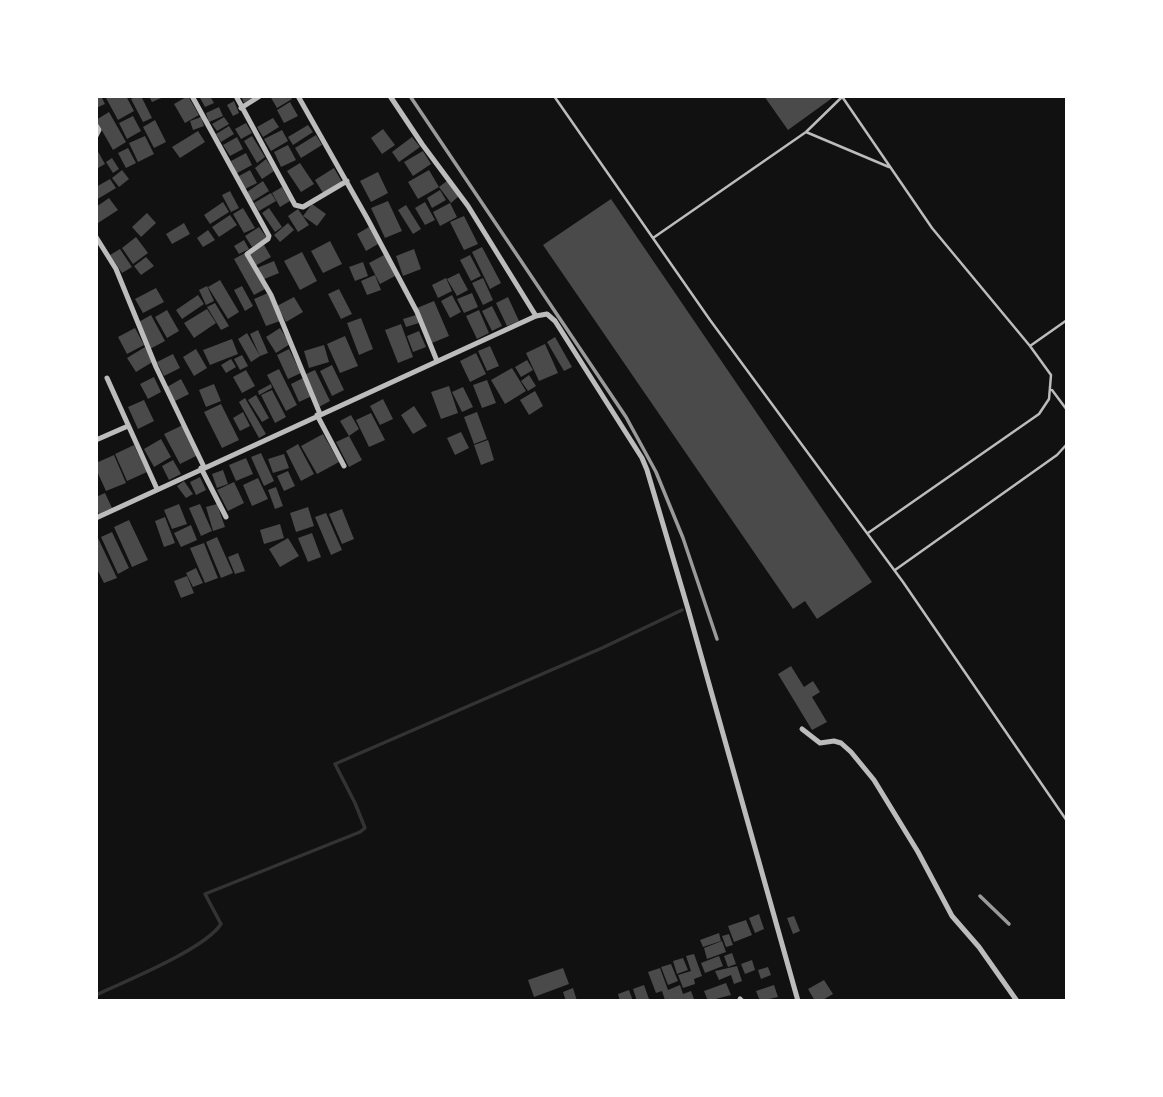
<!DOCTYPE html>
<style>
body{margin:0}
#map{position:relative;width:1163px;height:1097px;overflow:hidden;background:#111;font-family:"DejaVu Sans",sans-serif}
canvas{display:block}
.frame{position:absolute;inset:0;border:98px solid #fff;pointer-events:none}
</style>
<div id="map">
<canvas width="1163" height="1097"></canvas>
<div class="frame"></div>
</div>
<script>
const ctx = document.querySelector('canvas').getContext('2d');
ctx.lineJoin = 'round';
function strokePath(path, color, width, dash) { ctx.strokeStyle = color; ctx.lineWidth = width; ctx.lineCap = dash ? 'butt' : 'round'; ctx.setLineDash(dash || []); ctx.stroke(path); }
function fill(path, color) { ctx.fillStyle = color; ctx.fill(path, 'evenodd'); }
strokePath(new Path2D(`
 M96 995C126 981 205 949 221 924L205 894 360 832 365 828 355 803 335 764 602 648 682 610`), '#333', 3.5);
fill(new Path2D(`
 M96 96H101L105 104 96 108Z
 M108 96H126L134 111 118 120 106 98Z
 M137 96H141L152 118 143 122 131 99Z
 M149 96H166L152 102Z
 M188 96 199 115 185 123 174 104Z
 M199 96H210L214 103 205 107Z
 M241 96H257L244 103Z
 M270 96H290L292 99 277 108Z
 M764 96H835L788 130Z
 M234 101 239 113 233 116 227 105Z
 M290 102 298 116 284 123 277 110Z
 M219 107 223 116 209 122 206 113Z
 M109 112 126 142 113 150 96 120Z
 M133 116 141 131 127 139 119 123Z
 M201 117 204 126 193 130 190 121Z
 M224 117 229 124 217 131 212 124Z
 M273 118 279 127 263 137 257 127Z
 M155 120 166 142 154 148 143 127Z
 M246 123 252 133 241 139 235 129Z
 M308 125 313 132 293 145 288 137Z
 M229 126 234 134 221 142 216 134Z
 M383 129 395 145 382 154 371 138Z
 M282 130 288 141 271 151 264 139Z
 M198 131 205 142 180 158 172 147Z
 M316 135 322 145 301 158 295 148Z
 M145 136 154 154 138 162 129 143Z
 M252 136 265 157 257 163 244 141Z
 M237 137 243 149 230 156 223 145Z
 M412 137 420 147 399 162 392 152Z
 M288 145 296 160 281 167 274 152Z
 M96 148 105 164 98 168 96 164Z
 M128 148 136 163 126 168 118 153Z
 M423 151 431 164 413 176 404 162Z
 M246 153 252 165 237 173 231 161Z
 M112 158 119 169 113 173 106 162Z
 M266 159 274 171 262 179 255 168Z
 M300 163 314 184 301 192 287 171Z
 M334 168 342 182 323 193 315 180Z
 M122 170 129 179 119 187 112 178Z
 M250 170 257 183 245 189 239 176Z
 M429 170 439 187 418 199 408 182Z
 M378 172 388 193 371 202 360 181Z
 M110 179 116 188 96 200V187Z
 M263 181 269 191 253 201 247 192Z
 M447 181 459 196 451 203 439 187Z
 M282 187 290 201 280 207 272 193Z
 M440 190 446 200 432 208 427 198Z
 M230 191 239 208 231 212 222 195Z
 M271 193 276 201 259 211 254 203Z
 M109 198 118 210 98 223 96 207Z
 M611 199 872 582 817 619 805 601 793 609 543 245Z
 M388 201 402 231 385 238 371 208Z
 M223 202 229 212 210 224 204 215Z
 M425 202 435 220 425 225 415 208Z
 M450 203 457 217 440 226 433 212Z
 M312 204 326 214 317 226 303 216Z
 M406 205 421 229 413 234 398 210Z
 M243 208 255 228 244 233 233 214Z
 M269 208 282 227 275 232 262 213Z
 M298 209 309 225 298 232 288 216Z
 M147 213 156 223 141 237 132 227Z
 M230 215 237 225 219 237 212 227Z
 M464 216 478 244 464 250 450 222Z
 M184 223 190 234 172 244 166 234Z
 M288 223 294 230 280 242 274 235Z
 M259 227 267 238 252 247 245 236Z
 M369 227 378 244 366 251 357 234Z
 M208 230 215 240 203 247 197 238Z
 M136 237 148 253 133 264 122 248Z
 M244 240 249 249 239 254 234 246Z
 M330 241 342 264 323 273 311 251Z
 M264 245 271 257 255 266 248 254Z
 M482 247 501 283 490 289 472 252Z
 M120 249 132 267 122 273 110 255Z
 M414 249 421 269 403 276 396 256Z
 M302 252 317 281 300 290 284 261Z
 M245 253 265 289 254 295 234 259Z
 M384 255 395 276 380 284 369 263Z
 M470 255 481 276 471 281 460 260Z
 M146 257 154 266 141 275 134 266Z
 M274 261 279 273 262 280 257 268Z
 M363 262 368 276 355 281 349 267Z
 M459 273 468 290 457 296 447 279Z
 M375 275 381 290 367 295 361 281Z
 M446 278 452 291 438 298 432 285Z
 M483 278 493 300 483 305 472 283Z
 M220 280 239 312 228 319 208 287Z
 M207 286 214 301 206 305 199 290Z
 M242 286 253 306 245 311 234 290Z
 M156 288 164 302 143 313 135 299Z
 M339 289 352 314 341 319 328 294Z
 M268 293 280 321 266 326 254 299Z
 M472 293 478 307 464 313 457 299Z
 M198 295 204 304 182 319 176 310Z
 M452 295 461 312 450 318 441 301Z
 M294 297 303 312 286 322 277 306Z
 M508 297 519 321 507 326 496 303Z
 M434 301 449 336 432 343 417 308Z
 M215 303 229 326 221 330 207 307Z
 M492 306 502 326 492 331 482 311Z
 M207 309 216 323 194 338 184 323Z
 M167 310 179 331 167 338 155 317Z
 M479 310 489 333 477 339 466 316Z
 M151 315 165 341 150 349 137 323Z
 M416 315 419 323 406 327 403 319Z
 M361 318 373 349 359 355 347 323Z
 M401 324 413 357 398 363 385 330Z
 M135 328 144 345 127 354 118 337Z
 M280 328 290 344 276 353 266 337Z
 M258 330 268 353 260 356 250 334Z
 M419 331 426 347 413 352 407 336Z
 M247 333 260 356 251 362 238 339Z
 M345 336 358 366 340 373 327 344Z
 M555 337 572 367 564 371 547 342Z
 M232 339 238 354 210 365 203 350Z
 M545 344 558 373 539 381 526 353Z
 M324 345 329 362 309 368 304 351Z
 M490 346 499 366 487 371 478 351Z
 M145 347 154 361 136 372 127 358Z
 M196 349 207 368 194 376 183 357Z
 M289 349 301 373 288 379 277 355Z
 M476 353 486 374 470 382 460 361Z
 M173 354 180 368 164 376 157 362Z
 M242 355 248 366 240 370 234 359Z
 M231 359 236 367 226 373 221 365Z
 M527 360 533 370 521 377 515 367Z
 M332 365 344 390 332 396 320 371Z
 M512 368 526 391 505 404 491 380Z
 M279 369 297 405 286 411 267 375Z
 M246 370 255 386 242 393 233 377Z
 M315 370 330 401 319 407 304 375Z
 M529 375 536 386 528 391 521 381Z
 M154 377 161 392 148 399 140 384Z
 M303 378 312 396 299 402 291 384Z
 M181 379 189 394 175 401 167 387Z
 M487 380 496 403 482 408 473 385Z
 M214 384 221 401 206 407 199 390Z
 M271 384 272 388 259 395 258 391Z
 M449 386 458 413 441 419 431 392Z
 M463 387 473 407 462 412 452 392Z
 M272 390 286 417 275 423 261 395Z
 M535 391 543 406 529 415 520 400Z
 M256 395 269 418 262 422 248 400Z
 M245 398 266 434 259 438 239 402Z
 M383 399 393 419 380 425 370 406Z
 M144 400 154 421 138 429 128 407Z
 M221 404 239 440 222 448 204 412Z
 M414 406 427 426 413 434 401 415Z
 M243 412 250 426 240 431 233 418Z
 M477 412 487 439 474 444 464 417Z
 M371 413 385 440 369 447 356 420Z
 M351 415 359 429 349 436 362 460 349 467 336 442 349 436 340 421Z
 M183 425 198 455 180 464 164 434Z
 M461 432 469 448 455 455 447 438Z
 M323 434 339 462 317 474 301 446Z
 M161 439 171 457 154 467 144 449Z
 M488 440 494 460 481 465 474 445Z
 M298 444 314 474 301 481 286 451Z
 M134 445 147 472 127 481 115 454Z
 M261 453 274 481 264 486 251 457Z
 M284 454 289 468 273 473 268 459Z
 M114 455 126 483 106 491 96 469V463Z
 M246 458 253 474 236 481 229 465Z
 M173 460 181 474 169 480 162 466Z
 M223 470 228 484 217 488 212 474Z
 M288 471 295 486 284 491 277 476Z
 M200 477 206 490 196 495 190 482Z
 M258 478 268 499 252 506 243 485Z
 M184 481 193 494 186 498 177 486Z
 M234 482 244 503 228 511 217 490Z
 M276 487 283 506 275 509 268 490Z
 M105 493 112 508 99 514 96 507V497Z
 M179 504 187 524 172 529 164 510Z
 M200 504 212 531 201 536 189 508Z
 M217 504 225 527 213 531 206 507Z
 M308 507 314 526 296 532 290 513Z
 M342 509 354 539 342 544 329 514Z
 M326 513 342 550 331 555 315 517Z
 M165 517 175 543 164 547 155 521Z
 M129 520 148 560 132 567 114 527Z
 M280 524 284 538 264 544 260 530Z
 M191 525 197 540 181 547 174 533Z
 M112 532 129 568 118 574 101 537Z
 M312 533 321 557 308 562 298 538Z
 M96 534 117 578 104 583 96 567Z
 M217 537 233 573 221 578 206 542Z
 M288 538 299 556 280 567 269 549Z
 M204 543 218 578 205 583 190 548Z
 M238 553 245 571 235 574 228 557Z
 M196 568 203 583 193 587 186 573Z
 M187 576 194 593 181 598 174 581Z
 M791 666 804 687 813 681 820 692 812 697 827 722 812 730 778 674Z
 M759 914 764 929 755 933 749 918Z
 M794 916 800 931 793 934 787 918Z
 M746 920 752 935 734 942 728 926Z
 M719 933 721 941 703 947 700 940Z
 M729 934 733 945 726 947 722 936Z
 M722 941 726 952 707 959 704 948Z
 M732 953 736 964 728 967 724 956Z
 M694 954 702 976 694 979 695 984 683 988 678 975 691 971 686 956Z
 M719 956 723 966 705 973 701 963Z
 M683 958 688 970 677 974 673 961Z
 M752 960 755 970 745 974 741 964Z
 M671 964 678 981 668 985 661 967Z
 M737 966 742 981 734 984 731 975 719 980 715 971Z
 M768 967 771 975 761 979 758 970Z
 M563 968 569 984 534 997 528 980Z
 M660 968 668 990 680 985 683 994 691 991 694 999 670 1001 669 999 665 1000 662 991 656 993 648 972Z
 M824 980 833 994 821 1001H815L808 989Z
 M726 983 731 995 708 1001 704 991Z
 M644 985 649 999 637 1001 633 989Z
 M774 985 778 997 760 1001 756 991Z
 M573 988 577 1001H566L563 992Z
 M629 990 633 1001H620L618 994Z`), '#4a4a4a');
strokePath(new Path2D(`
 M554 96 710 320 903 582 1067 821
 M843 98 932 228 1030 346 1051 375 1049 399 1039 414 868 533
 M806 132 889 167
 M653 238 806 132 843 96
 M1030 346 1067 320
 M1052 390 1067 410
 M895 570 1057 455 1067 444`), '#bcbcbc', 2.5);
strokePath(new Path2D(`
 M192 96 269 236 268 239 247 254 271 295 320 414
 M236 96 295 205 303 207 347 181
 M298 96 367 218 417 312 437 361
 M390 96 422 144 468 206 536 316
 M241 108 260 96
 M96 125 99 130 96 136
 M96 237 116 269 156 367 204 467
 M107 378 157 489
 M317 415 344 466
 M96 440 128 426
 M201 468 226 517
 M96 518 536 316 547 314 555 321 642 458 647 470 688 609 798 1001
 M802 729 820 743 834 741 841 743 851 752 874 780 918 852 952 916 979 947 1017 1001
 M740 999 742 1001`), '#bcbcbc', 5);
strokePath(new Path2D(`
 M410 96 626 417 656 472 683 538 717 639
 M980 896 1009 924`), '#9a9a9a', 3.5);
</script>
